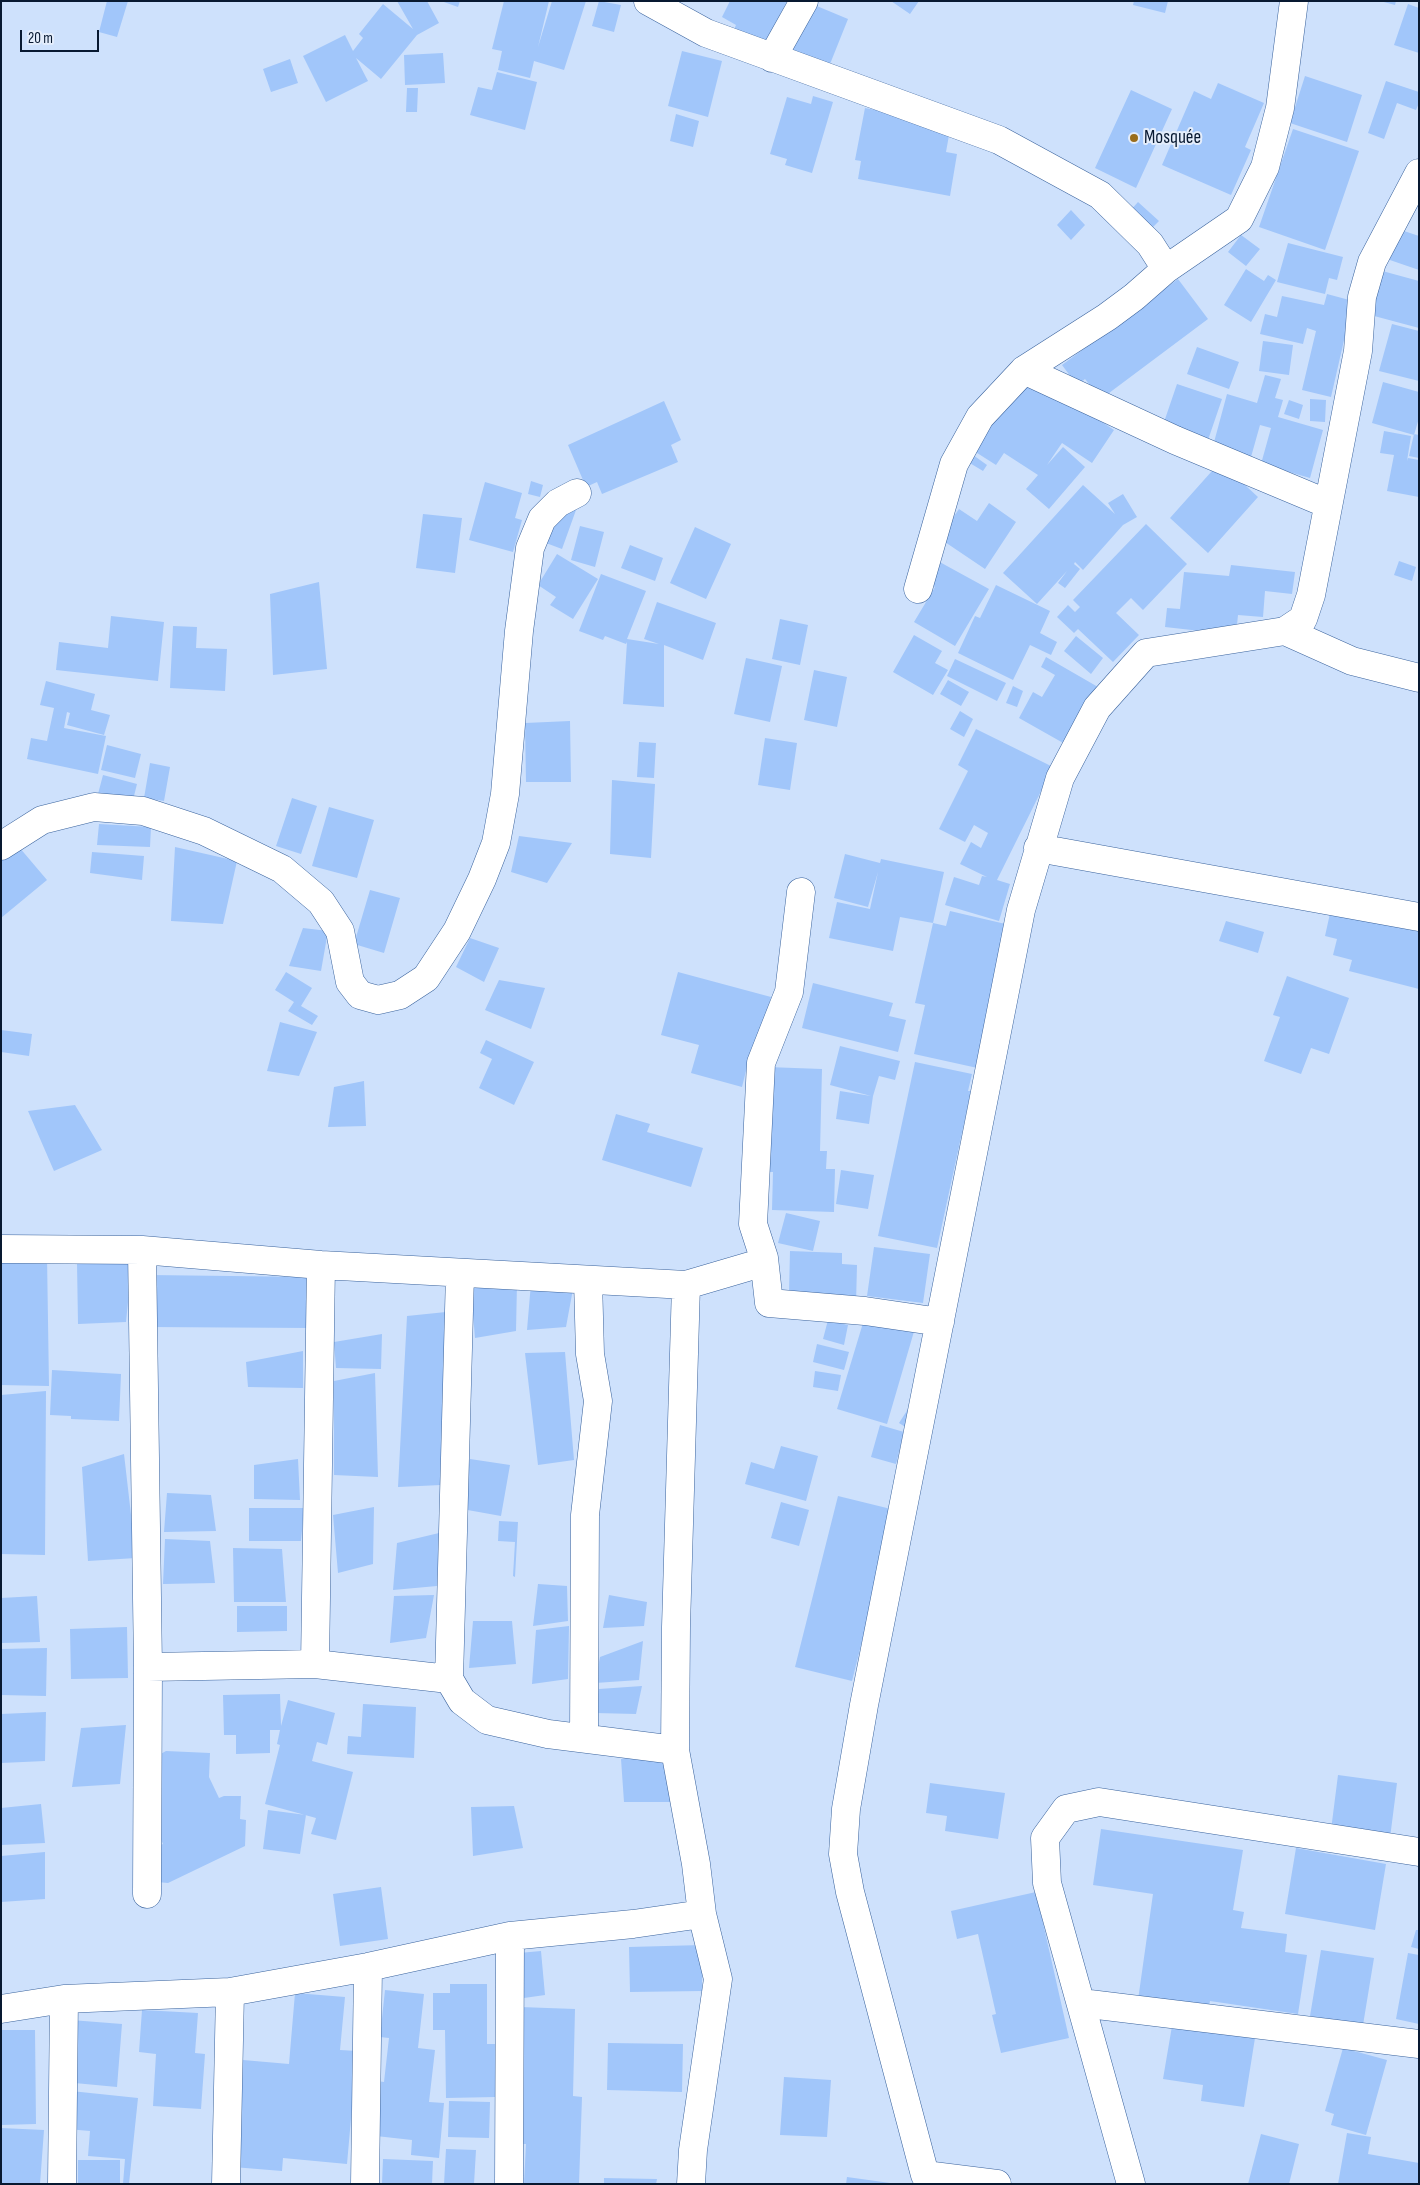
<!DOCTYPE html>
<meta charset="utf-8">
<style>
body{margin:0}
#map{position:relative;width:1420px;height:2185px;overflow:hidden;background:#cee1fc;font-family:"Sofia Sans Condensed",sans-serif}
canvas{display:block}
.frame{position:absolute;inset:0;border:2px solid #081931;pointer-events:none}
.scale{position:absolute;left:20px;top:30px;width:79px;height:22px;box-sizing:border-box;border:2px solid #081931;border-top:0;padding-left:6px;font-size:15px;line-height:18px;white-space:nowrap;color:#081931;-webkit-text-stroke:4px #e4edfb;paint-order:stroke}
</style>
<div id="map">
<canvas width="1420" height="2185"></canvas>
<div class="frame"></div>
<div class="scale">20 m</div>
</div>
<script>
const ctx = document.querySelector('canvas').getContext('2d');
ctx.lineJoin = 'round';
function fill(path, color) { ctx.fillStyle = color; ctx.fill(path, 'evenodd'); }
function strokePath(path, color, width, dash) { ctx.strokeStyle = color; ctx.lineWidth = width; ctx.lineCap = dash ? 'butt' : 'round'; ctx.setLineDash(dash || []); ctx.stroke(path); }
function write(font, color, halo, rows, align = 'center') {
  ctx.font = font + ' "Sofia Sans Condensed",sans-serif'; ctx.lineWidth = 4; ctx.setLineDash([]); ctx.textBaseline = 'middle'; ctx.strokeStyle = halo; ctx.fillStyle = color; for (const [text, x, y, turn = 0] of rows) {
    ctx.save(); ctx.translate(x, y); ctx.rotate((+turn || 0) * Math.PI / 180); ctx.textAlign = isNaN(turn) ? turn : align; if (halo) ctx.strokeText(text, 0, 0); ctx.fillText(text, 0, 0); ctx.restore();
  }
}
fill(new Path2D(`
 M107 1H128L117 37 99 32Z
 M397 1H427L439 23 417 35 381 79 356 58 368 81 326 102 303 56 345 35 353 51 363 38 359 34 383 4 413 29Z
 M441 1H460L458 7Z
 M504 1H549L538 47 552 1H586L564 70 534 61 530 78 498 70 502 51 492 49Z
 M599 1 621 5 614 32 592 26Z
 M730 1H787L762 50 732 34 736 25 722 17Z
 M891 1H919L910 14Z
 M1134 1H1168L1165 13 1133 5Z
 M1380 1H1396L1395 5Z
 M812 4 848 19 828 69 791 53Z
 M1408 4 1419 8V53L1394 45Z
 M682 51 722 61 708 117 668 106Z
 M443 53 445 83 405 85 404 55Z
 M290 59 298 83 271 92 263 69Z
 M497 72 537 82 525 130 470 115 478 87 492 90Z
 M1305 76 1362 95 1347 142 1290 123Z
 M1386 81 1419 92V103L1416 110 1397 103 1384 139 1368 133Z
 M1218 83 1264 103 1245 147 1251 150 1231 195 1162 165 1194 91 1211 99Z
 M407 88H418L417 112H406Z
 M1131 90 1172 109 1136 188 1095 168Z
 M813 96 833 102 812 173 785 165 787 159 770 154 787 97 811 104Z
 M865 108 951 124 946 152 957 154 950 196 858 179 861 161 855 160Z
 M676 114 699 121 693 147 670 141Z
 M1293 129 1359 151 1325 250 1259 227Z
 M1138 202 1159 221 1150 230 1130 211Z
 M1071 210 1085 225 1071 240 1057 225Z
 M1398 229 1419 236V270L1387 259Z
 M1241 235 1260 249 1246 266 1228 252Z
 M1288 243 1343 257 1337 280 1329 278 1325 294 1277 282Z
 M1246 269 1264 281 1268 275 1276 280 1251 322 1224 305Z
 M1375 269 1419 281V328L1363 313Z
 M1178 279 1208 319 1101 399 1085 379 1077 385 1062 365Z
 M1327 294 1353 301 1331 397 1302 390 1316 331 1307 328 1303 344 1260 334 1265 314 1277 317 1282 296 1324 305Z
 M1392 324 1419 331V381L1379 371Z
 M1263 341 1293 345 1289 375 1259 371Z
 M1197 347 1239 362 1229 389 1187 374Z
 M1265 375 1281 379 1275 398 1283 400 1278 417 1323 430 1310 478 1261 464 1271 428 1260 425 1251 457 1213 446 1227 394 1257 403Z
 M1023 377 1065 397 1114 430 1092 463 1062 443 1047 465 1063 447 1085 467 1049 509 1026 489 1038 475 1004 453 996 465 974 451Z
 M1383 382 1419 392V418L1414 435 1372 423Z
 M1177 384 1222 399 1208 440 1163 425Z
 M1310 399 1326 400 1325 422 1310 421Z
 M1289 400 1303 405 1299 419 1284 414Z
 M664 401 681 440 671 445 678 462 602 494 597 482 586 487 568 445Z
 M1384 431 1411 436 1407 461 1408 458 1419 460V497L1387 491 1394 455 1380 453Z
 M1414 434 1419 435V458L1409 456Z
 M973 455 987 465 983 471 968 462Z
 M1220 462 1258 497 1208 553 1170 518Z
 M531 481 543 485 540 497 528 494Z
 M485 482 522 493 515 518 522 520 513 552 469 540Z
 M1083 485 1115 514 1108 503 1123 494 1137 517 1123 525 1083 570 1075 562 1074 564 1080 569 1065 588 1058 583 1067 571 1037 604 1003 573Z
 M989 503 1016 522 985 569 939 538 959 509 977 521Z
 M560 504 576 510 562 549 546 543Z
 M423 514 462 518 455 573 416 568Z
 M1146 524 1187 564 1143 610 1131 598 1116 613 1139 635 1113 662 1078 629 1074 633 1057 617 1068 605 1075 612 1080 607 1073 600Z
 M580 526 604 532 595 567 571 560Z
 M695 527 731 544 706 599 670 583Z
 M630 545 663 558 655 581 621 568Z
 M557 554 598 579 573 619 550 605 556 597 538 585Z
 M936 560 989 589 955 646 914 622 935 587 924 580Z
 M1399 561 1416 567 1412 581 1394 575Z
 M1231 565 1295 572 1292 594 1265 591 1263 617 1238 615 1236 635 1165 627 1167 608 1180 609 1184 572 1229 576Z
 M601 574 646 591 627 639 659 644 644 639 657 602 716 623 703 660 664 645V707L623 704 627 642 626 644 605 636 603 640 579 631Z
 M319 582 327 669 273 675 270 594Z
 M996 585 1050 611 1040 633 1057 642 1051 655 1030 645 1013 680 958 653 975 616 980 618Z
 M111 616 164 622 158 681 56 670 59 642 108 648Z
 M780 619 808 625 800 665 772 659Z
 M173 626 197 627 196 648 227 649 225 691 170 688Z
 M914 635 942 651 935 663 948 670 933 695 893 672Z
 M1076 636 1103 658 1091 674 1064 651Z
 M1046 657 1098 687 1065 744 1019 718 1033 692 1042 697 1055 675 1041 667Z
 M746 658 782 666 770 722 734 714Z
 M955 659 1006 683 997 701 947 676Z
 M814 670 847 677 837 727 804 720Z
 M948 680 969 692 961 706 940 694Z
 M46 681 95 694 91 710 110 715 104 735 67 725 70 713 67 712 64 728 106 736 98 774 27 759 31 738 47 741 54 708 40 705Z
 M1013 686 1023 691 1017 707 1006 703Z
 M960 711 973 719 964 737 950 729Z
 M570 721 571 782H526L525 723Z
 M976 729 1053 767 997 880 1010 884 999 921 945 905 954 877 979 885 982 876 987 877 960 864 971 842 981 848 988 833 974 825 965 842 939 829 968 771 958 765Z
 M765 738 797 743 790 790 758 785Z
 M639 742 656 743 654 778 637 777Z
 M107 745 141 754 135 778 101 770Z
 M150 763 170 767 164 801 144 798Z
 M103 775 137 784 132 804 98 794Z
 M612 780 655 784 651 858 610 854Z
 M292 798 317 806 301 854 276 846Z
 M329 807 374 820 357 878 312 866Z
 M99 824 151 827 150 847 97 845Z
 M519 836 572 843 547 883 511 872Z
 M19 847 47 880 1 918V861Z
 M175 847 237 861 223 924 171 921Z
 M92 852 144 856 142 880 90 873Z
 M845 854 880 863 881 859 944 872 933 923 946 926 950 911 1014 926 982 1069 914 1054 925 1005 915 1003 933 923 900 917 893 951 829 938 837 902 870 909 878 872 868 907 834 898Z
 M370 890 400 898 384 953 354 944Z
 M1331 909 1419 932V989L1349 971 1352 960 1333 955 1337 939 1325 936Z
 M1226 921 1264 932 1258 953 1219 941Z
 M303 928 328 931 321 971 289 966Z
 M470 938 499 948 484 982 456 967Z
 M286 972 312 988 301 1006 318 1016 312 1025 288 1011 294 1002 275 990Z
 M678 972 771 997 758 1049 752 1047 742 1087 691 1073 699 1045 661 1035Z
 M1287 976 1349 998 1329 1054 1311 1048 1301 1074 1264 1061 1280 1017 1273 1015Z
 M499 980 545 988 531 1029 485 1010Z
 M813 983 893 1003 889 1016 906 1020 898 1052 802 1028Z
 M280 1022 317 1032 299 1076 267 1071Z
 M1 1030 32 1034 29 1056 1 1052Z
 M486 1040 534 1062 514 1105 479 1088 492 1059 480 1053Z
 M840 1046 900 1061 895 1080 879 1076 873 1096 869 1124 836 1119 840 1091 871 1096 830 1085Z
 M915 1062 972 1074 968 1091H971L937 1248 878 1236Z
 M767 1067 822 1069 820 1151H827L826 1169H835L834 1212 772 1210 773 1172H764Z
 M364 1081 366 1126 328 1127 334 1087Z
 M75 1105 102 1150 54 1171 28 1111Z
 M616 1114 650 1124 647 1132 703 1148 691 1187 602 1160Z
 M841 1170 874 1175 868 1209 836 1204Z
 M786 1213 820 1221 813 1251 778 1243Z
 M874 1247 930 1254 923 1303 867 1296Z
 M790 1251 842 1253V1264L857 1265 856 1304 789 1294Z
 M1 1253 47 1256 49 1386 1 1385Z
 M77 1263H132L126 1322 78 1324Z
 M149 1275 312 1277 311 1328 148 1327Z
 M470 1279 517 1283 516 1331 475 1338Z
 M531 1283 573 1289 566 1327 527 1330Z
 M446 1312 441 1485 398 1487 407 1316Z
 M866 1313 915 1328 887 1424 837 1409Z
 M828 1320 848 1325 844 1345 823 1339Z
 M382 1334 381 1369 336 1368 334 1342Z
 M817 1344 849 1352 844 1370 813 1362Z
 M303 1351V1388L248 1387 246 1362Z
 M565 1352 574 1460 538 1465 525 1353Z
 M52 1370 121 1374 119 1421 71 1419V1416L50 1415Z
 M815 1371 841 1375 838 1391 813 1387Z
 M375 1373 378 1477 334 1475V1381Z
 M46 1391 45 1555 1 1554V1395Z
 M910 1406 907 1428 899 1423Z
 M880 1425 904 1432 896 1464 871 1457Z
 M781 1446 818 1456 806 1501 745 1484 751 1462 774 1469Z
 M124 1454 136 1558 88 1561 82 1467Z
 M298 1459 300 1500 254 1499V1465Z
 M470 1459 510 1465 501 1516 462 1509Z
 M167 1493 211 1495 216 1531 164 1532Z
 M838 1496 895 1510 852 1681 795 1667Z
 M781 1502 809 1510 799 1546 771 1538Z
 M374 1507 373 1564 338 1573 333 1515Z
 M249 1508H304L301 1541H249Z
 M499 1521 518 1522 515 1577 513 1576 515 1542 498 1541Z
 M439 1533 437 1586 393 1590 397 1543Z
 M165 1539 210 1541 215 1583 163 1584Z
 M233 1548 282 1549 286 1602H234Z
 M538 1584 567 1586 568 1621 533 1626Z
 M434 1595 426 1638 390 1643 394 1596Z
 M609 1595 647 1602 644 1626 603 1628Z
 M37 1596 40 1642 1 1643V1598Z
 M237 1606H287V1631L237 1632Z
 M473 1621H512L516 1664 469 1668Z
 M569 1626 568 1679 532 1684 536 1630Z
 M127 1627 128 1678 71 1679 70 1629Z
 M643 1641 639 1680 595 1683 600 1657Z
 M47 1648 46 1696 1 1695V1649Z
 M642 1686 636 1714 595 1713 599 1689Z
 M280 1694 281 1726 288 1700 335 1713 327 1745 317 1742 312 1761 353 1772 336 1840 311 1834 316 1818 265 1804 280 1745 277 1744 280 1730H270V1753L236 1754V1735H224L223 1695Z
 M363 1704 416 1707 414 1758 347 1754 348 1736 361 1737Z
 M46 1712 45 1761 1 1763V1714Z
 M126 1725 120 1784 72 1787 81 1728Z
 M166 1751 210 1753 209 1777 219 1798 224 1796H241L240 1819 246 1820 245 1846 168 1883 157 1882 153 1848 163 1844 158 1833 157 1756Z
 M666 1752 671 1802H624L621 1759Z
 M1338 1775 1397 1783 1390 1838 1331 1830Z
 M930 1783 1005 1793 998 1839 945 1831 947 1816 926 1813Z
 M41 1804 45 1843 1 1845V1808Z
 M514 1806 523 1848 473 1856 471 1807Z
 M268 1810 306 1815 300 1854 263 1849Z
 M1101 1829 1243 1850 1233 1910 1244 1912 1241 1928 1287 1934 1285 1952 1307 1955 1298 2014 1210 2001 1208 2010 1138 2000 1153 1894 1093 1885Z
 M1296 1848 1386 1864 1375 1930 1285 1914Z
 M45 1852V1899L1 1902V1856Z
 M381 1887 388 1939 340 1946 333 1894Z
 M1036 1892 1069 2038 1001 2053 992 2015 996 2014 978 1934 957 1939 951 1911Z
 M1416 1930H1419V1949L1411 1947Z
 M702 1945V1991L630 1992 629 1947Z
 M1321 1950 1374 1958 1363 2025 1310 2016Z
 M541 1951 545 1995 524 1998 519 1953Z
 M1408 1953 1419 1955V2024L1396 2019Z
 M450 1984H487V2044H495L496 2097 446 2098 445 2030H433V1993H450Z
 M385 1990 424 1994 418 2048 435 2050 429 2102 444 2103 439 2158 411 2155 412 2140 376 2136 377 2081 384 2082 389 2038 380 2037Z
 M295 1993 345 1997 340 2050 357 2051 347 2164 283 2158 282 2171 233 2167 243 2060 289 2064Z
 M520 2007 575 2009 573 2096 582 2097 579 2184H524L526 2144H516Z
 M142 2010 198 2013 195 2053 205 2054 201 2109 153 2106 156 2054 139 2052Z
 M71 2020 122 2024 117 2087 64 2082Z
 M1172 2026 1255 2038 1244 2107 1201 2101 1203 2085 1163 2079Z
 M1 2030H35L36 2124 1 2125Z
 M608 2043 683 2044 682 2092 607 2090Z
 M1343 2048 1387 2060 1366 2135 1331 2125 1334 2114 1325 2111Z
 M784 2077 831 2080 827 2137 780 2135Z
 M71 2091 138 2098 129 2184H123L125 2159 88 2156 90 2131 67 2129Z
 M449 2101 490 2102 489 2138 448 2137Z
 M1 2128 44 2130 40 2184H1Z
 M1347 2133 1371 2137 1368 2154 1419 2163V2184H1338Z
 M1261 2134 1299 2144 1289 2184H1248Z
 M446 2149 476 2150 474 2184H444Z
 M383 2159 433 2161 432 2184H382Z
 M78 2160H120V2184H78Z
 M847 2177 890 2183V2184H846Z
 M604 2178 657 2179 656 2184H604Z`), '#a1c6fa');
const minor = new Path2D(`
 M648 1 706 33 999 140 1100 195 1150 244 1166 269 1239 219 1265 167 1280 108 1294 1
 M772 58 804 1
 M1024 370 1175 440 1328 504
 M918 589 954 464 980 417 1024 370 1107 317 1134 297 1166 269
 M1285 631 1352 661 1419 678
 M1 846 42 820 94 807 143 811 204 831 282 869 321 902 340 931 350 982 360 995 378 1000 400 995 426 978 457 931 482 879 496 843 505 794 519 631 530 548 542 519 558 503 577 493
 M1038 848 1419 917
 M801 892 789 992 761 1063 753 1224 764 1258 769 1303 865 1311 940 1322
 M1 1249 142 1250 321 1265 686 1285 754 1265 764 1258
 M142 1250 148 1667 147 1894
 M315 1664 321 1265
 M148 1667 315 1664 449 1679 462 1701 487 1720 548 1734 675 1750
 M449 1679 460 1274
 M584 1738 585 1515 598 1401 590 1354 588 1280
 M1081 2003 1419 2044
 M1 2009 64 1999 230 1992 368 1967 510 1936 633 1924 702 1914 696 1864 675 1750 676 1627 686 1285
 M62 2184 64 1999
 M226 2184 230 1992
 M365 2184 368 1967
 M509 2184 510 1936
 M691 2184 693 2150 718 1979 702 1914
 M997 2184 925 2175 850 1892 843 1854 846 1809 864 1705 1021 910 1060 778 1097 708 1146 653 1285 631 1303 619 1311 595 1358 351 1362 297 1372 262 1419 173
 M1131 2184 1047 1883 1045 1838 1066 1809 1099 1802 1419 1852`);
strokePath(minor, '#3a639d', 29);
strokePath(minor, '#fff', 28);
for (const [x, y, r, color] of [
 [1134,138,5,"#996d1c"]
]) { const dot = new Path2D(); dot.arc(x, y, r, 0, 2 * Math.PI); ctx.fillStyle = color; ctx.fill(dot); strokePath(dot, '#e4edfb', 2); }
write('19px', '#081931', '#e4edfb', [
 ["Mosquée",1144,138]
], 'left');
</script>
